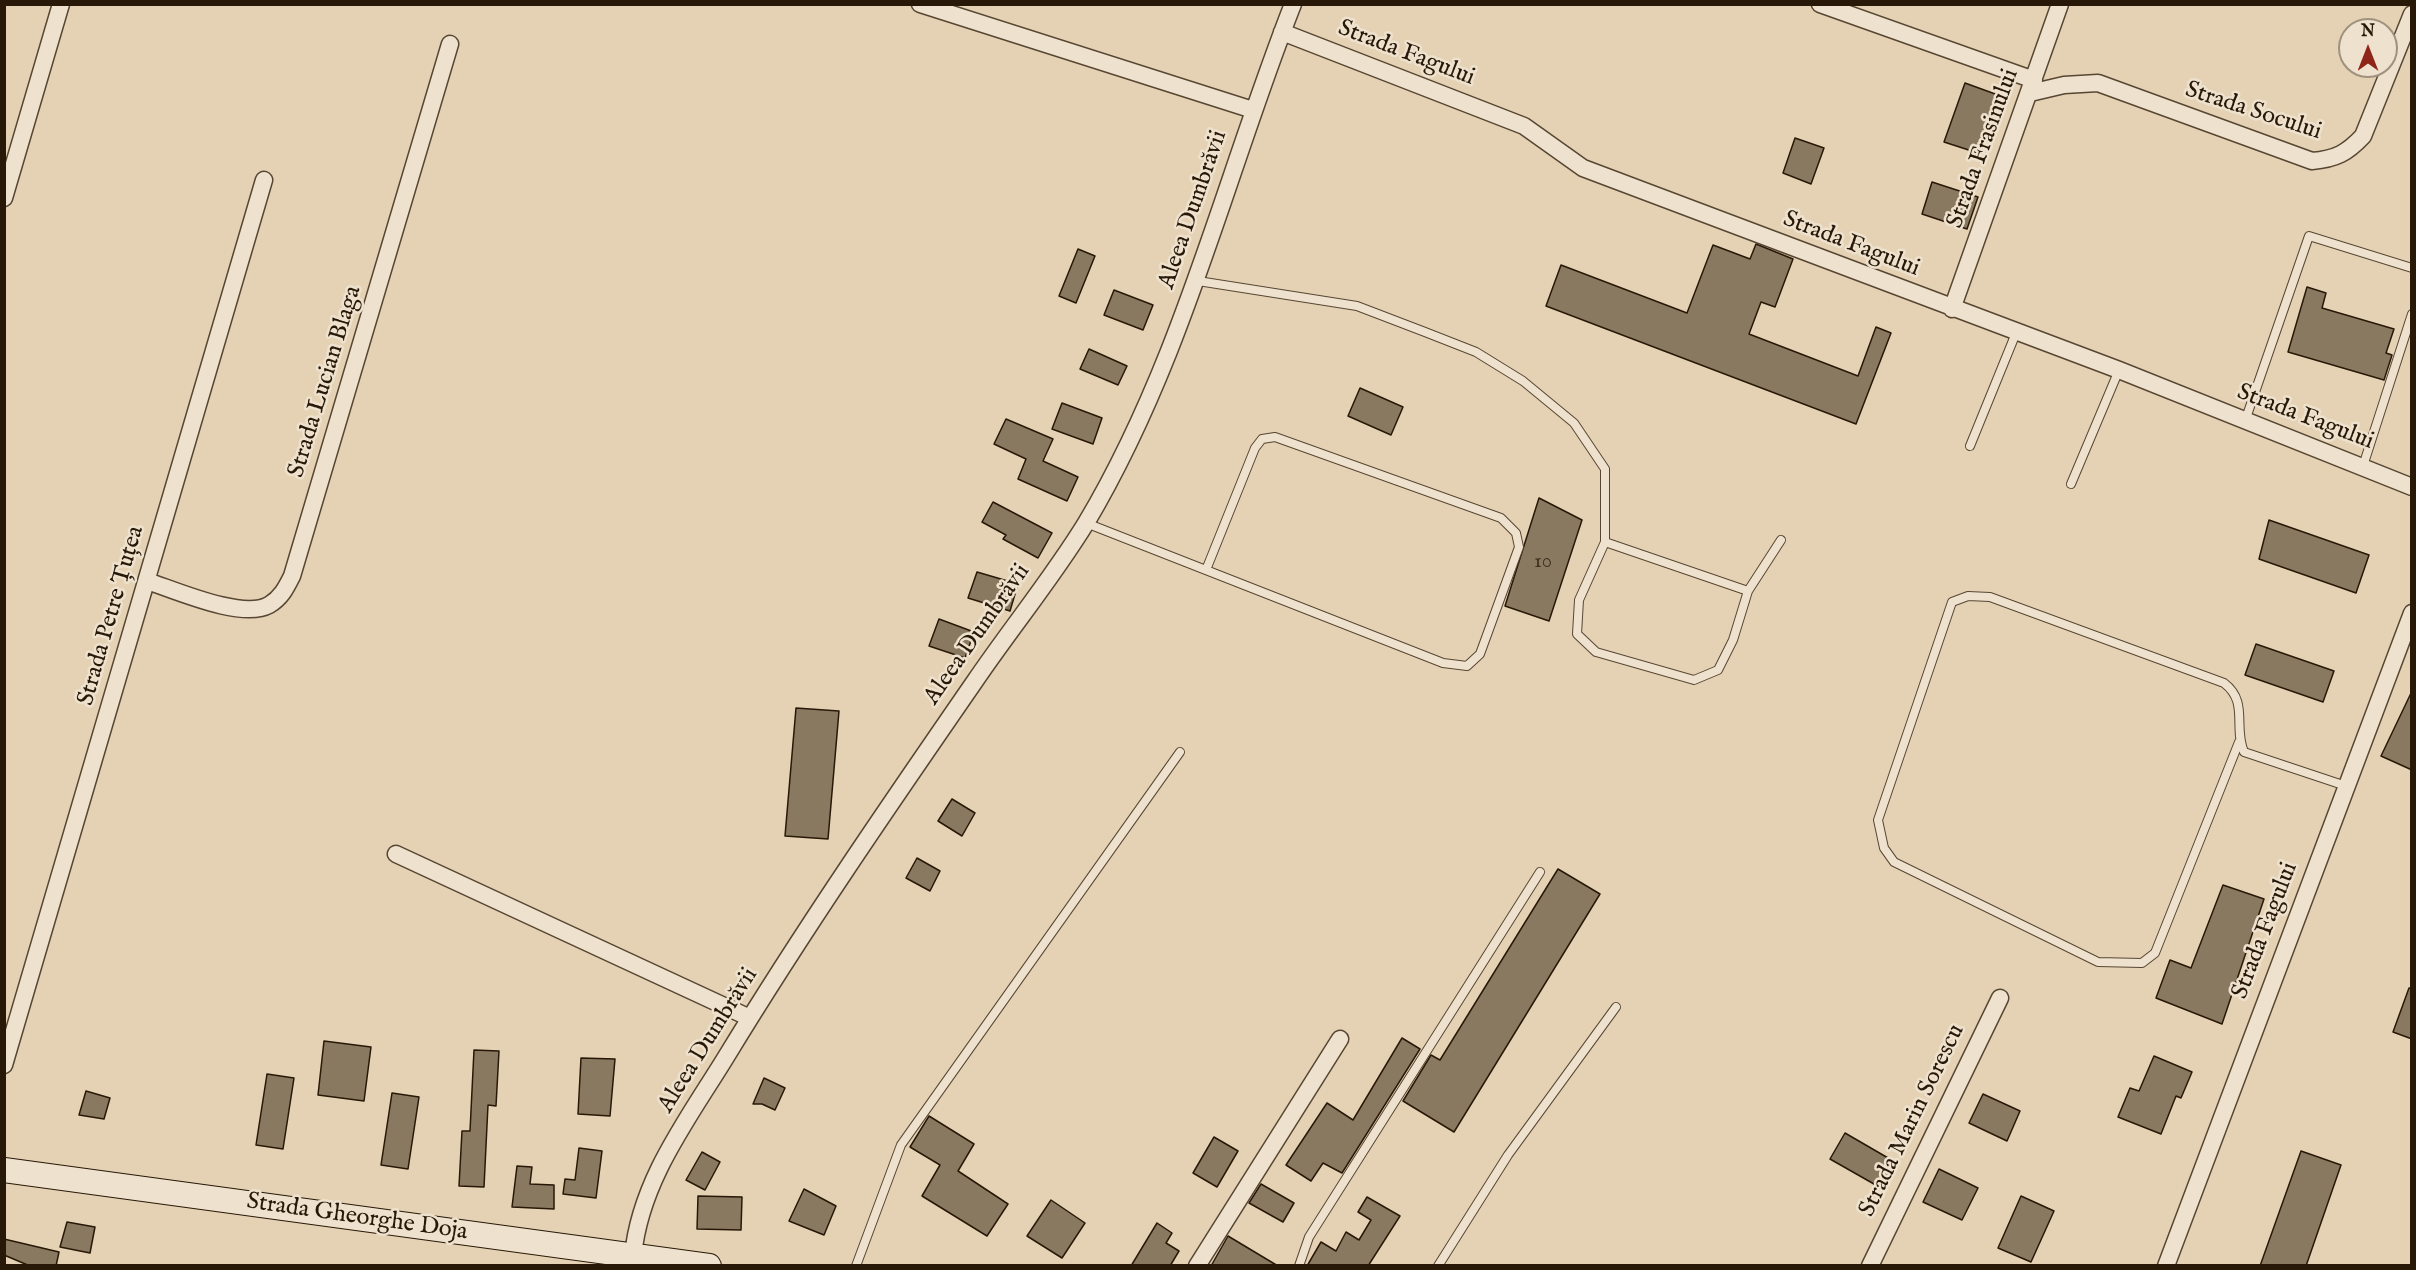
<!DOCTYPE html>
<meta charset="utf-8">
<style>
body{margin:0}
#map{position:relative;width:2416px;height:1270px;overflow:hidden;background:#e5d2b4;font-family:"IM FELL English",serif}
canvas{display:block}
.frame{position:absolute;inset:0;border:6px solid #281807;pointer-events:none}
.north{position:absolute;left:2338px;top:18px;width:60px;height:60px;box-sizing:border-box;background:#eee2ce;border:2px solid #9f917e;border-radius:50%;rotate:0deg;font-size:16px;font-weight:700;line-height:24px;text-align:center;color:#281807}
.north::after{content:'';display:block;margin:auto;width:21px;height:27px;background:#8f2418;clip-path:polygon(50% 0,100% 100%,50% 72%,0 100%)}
</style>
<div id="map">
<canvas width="2416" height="1270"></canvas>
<div class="frame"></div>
<div class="north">N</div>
</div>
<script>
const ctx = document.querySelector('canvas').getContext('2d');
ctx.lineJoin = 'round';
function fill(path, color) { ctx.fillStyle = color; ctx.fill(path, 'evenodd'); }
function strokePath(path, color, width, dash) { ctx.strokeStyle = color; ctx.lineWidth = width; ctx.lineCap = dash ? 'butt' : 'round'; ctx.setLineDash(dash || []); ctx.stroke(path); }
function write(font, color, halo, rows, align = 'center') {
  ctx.font = font + ' "IM FELL English",serif'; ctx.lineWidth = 5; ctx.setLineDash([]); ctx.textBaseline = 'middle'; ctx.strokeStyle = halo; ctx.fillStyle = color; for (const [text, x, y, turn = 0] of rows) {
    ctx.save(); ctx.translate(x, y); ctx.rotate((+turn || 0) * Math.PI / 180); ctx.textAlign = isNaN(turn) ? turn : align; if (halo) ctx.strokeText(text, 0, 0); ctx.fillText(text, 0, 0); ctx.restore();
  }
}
const building = new Path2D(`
 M1965 83 1998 95 1978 153 1944 142Z
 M1795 138 1824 148 1811 184 1783 173Z
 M1932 182 1978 197 1967 229 1922 214Z
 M1756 244 1793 259 1775 307 1761 302 1749 334 1858 376 1876 327 1891 333 1856 424 1546 306 1561 265 1687 313 1713 245 1750 259Z
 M1078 249 1095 256 1076 303 1059 296Z
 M2307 287 2326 293 2322 308 2394 329 2386 353 2392 355 2384 380 2288 352Z
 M1114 290 1153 305 1143 330 1104 315Z
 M1089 349 1127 366 1118 385 1080 369Z
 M1360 388 1403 407 1391 435 1348 416Z
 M1062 403 1102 418 1093 444 1052 429Z
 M1006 419 1053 439 1043 461 1078 477 1067 501 1018 479 1026 459 994 444Z
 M1539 498 1582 520 1549 621 1505 606Z
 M993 502 1052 533 1038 558 1003 539 1006 535 982 522Z
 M2269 520 2369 555 2356 593 2259 559Z
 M977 572 1018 584 1010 611 968 598Z
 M939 619 974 632 965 658 929 646Z
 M2256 644 2334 671 2323 702 2245 675Z
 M2412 691V770L2381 756Z
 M796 708 839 711 828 839 785 836Z
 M952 799 975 813 962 836 938 821Z
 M917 858 940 871 930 891 906 878Z
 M1558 869 1600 894 1454 1132 1403 1101 1431 1055 1440 1060Z
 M2223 885 2264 899 2222 1024 2156 998 2170 960 2191 968Z
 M2409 988H2412V1039L2393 1032Z
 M1402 1038 1420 1049 1342 1173 1323 1163 1311 1181 1286 1165 1327 1103 1353 1120Z
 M324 1041 371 1047 364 1101 318 1095Z
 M474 1050 499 1051 496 1106 488 1105 484 1187 459 1186 462 1131H470Z
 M2154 1056 2192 1072 2181 1098 2176 1096 2161 1134 2118 1117 2130 1088 2139 1091Z
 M581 1058 615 1059 610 1116 578 1114Z
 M267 1074 294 1078 283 1149 256 1145Z
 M764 1078 785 1088 775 1110 762 1104H753Z
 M86 1091 110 1098 104 1119 79 1115Z
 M392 1093 419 1097 408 1169 381 1165Z
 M1983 1094 2020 1111 2007 1141 1969 1123Z
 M929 1116 974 1144 958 1171 1008 1204 987 1236 922 1196 940 1165 910 1147Z
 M1845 1133 1895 1162 1881 1188 1830 1159Z
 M1214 1137 1238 1151 1217 1187 1193 1173Z
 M579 1148 602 1151 596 1198 563 1194 565 1179 575 1180Z
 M2301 1151 2341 1165 2306 1266H2260Z
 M702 1152 720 1162 705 1190 686 1180Z
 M517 1166 532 1167 530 1184 554 1185V1209L512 1207Z
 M1939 1169 1978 1188 1962 1220 1923 1202Z
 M1261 1184 1294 1203 1283 1222 1249 1203Z
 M804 1189 836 1206 824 1235 789 1221Z
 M698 1196 742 1197 741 1230 697 1229Z
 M2021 1196 2054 1211 2031 1262 1998 1248Z
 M1367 1197 1400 1216 1368 1266H1307L1321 1242 1336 1251 1346 1232 1359 1240 1371 1220 1358 1212Z
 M1051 1200 1085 1223 1062 1258 1027 1236Z
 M67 1222 95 1227 90 1253 60 1247Z
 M1157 1223 1172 1233 1166 1243 1179 1251 1170 1266H1131Z
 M1228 1236 1278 1266H1211Z
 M4 1239 59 1252 56 1266H30L4 1255Z`);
fill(building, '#8a7961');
strokePath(building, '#281807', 1.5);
const lane = new Path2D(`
 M1198 281 1357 306 1425 332 1476 352 1523 381 1574 423 1605 469V542L1579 600 1577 634 1596 652 1694 680 1718 670 1733 640 1748 591 1781 540
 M2245 421 2309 236 2412 268
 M1970 446 2016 333
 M2363 466 2412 314
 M2071 484 2119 370
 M1086 523 1443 663 1467 666 1480 654 1519 547 1516 533 1501 518 1275 437 1262 439 1255 448 1206 570
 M1605 542 1748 591
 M2239 742 2155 953 2142 963 2098 962 1894 862 1884 848 1878 820 1952 602 1968 596 1990 597 2224 683C2249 702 2233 727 2244 752L2346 786
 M856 1266 901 1145 1180 752
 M1299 1266 1309 1237 1540 872
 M1438 1266 1508 1155 1616 1007`);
const street = new Path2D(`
 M920 4 1253 110
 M1820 4 2034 80
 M1282 32 1524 126 1583 168 2119 370 2412 487
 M2030 93 2064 85 2098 83 2312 161C2336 159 2347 153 2363 136L2412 14
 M4 198 61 4
 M1952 309 2060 4
 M147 581C175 590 242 620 269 605 281 598 286 588 292 576L450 44
 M396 854 750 1018
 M4 1065 264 180
 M633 1256C640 1181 688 1119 726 1057 804 929 890 804 975 681 1011 628 1053 577 1086 523 1182 362 1225 177 1293 4
 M1197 1266 1340 1039
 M1870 1266 2000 998
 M2166 1266 2412 613`);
const secondary = new Path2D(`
 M4 1170 709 1266`);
strokePath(lane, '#574632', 10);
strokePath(street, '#574632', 19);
strokePath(secondary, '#281807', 26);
strokePath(lane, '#eee2ce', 8);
strokePath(street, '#eee2ce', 16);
strokePath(secondary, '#eee2ce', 24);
write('21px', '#40301e', null, [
 ["10",1543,563]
]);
write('24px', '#281807', '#eee2ce', [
 ["Strada Fagului",1406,54,21],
 ["Strada Socului",2253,112,18],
 ["Strada Frasinului",1984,149,-70],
 ["Aleea Dumbrăvii",1194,210,-71],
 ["Strada Fagului",1851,245,21],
 ["Strada Lucian Blaga",326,382,-73],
 ["Strada Fagului",2305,418,21],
 ["Strada Petre Țuțea",112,616,-74],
 ["Aleea Dumbrăvii",978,635,-55],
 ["Strada Fagului",2266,931,-69],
 ["Aleea Dumbrăvii",709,1041,-58],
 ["Strada Marin Sorescu",1913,1121,-64],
 ["Strada Gheorghe Doja",357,1218,8]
]);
</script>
